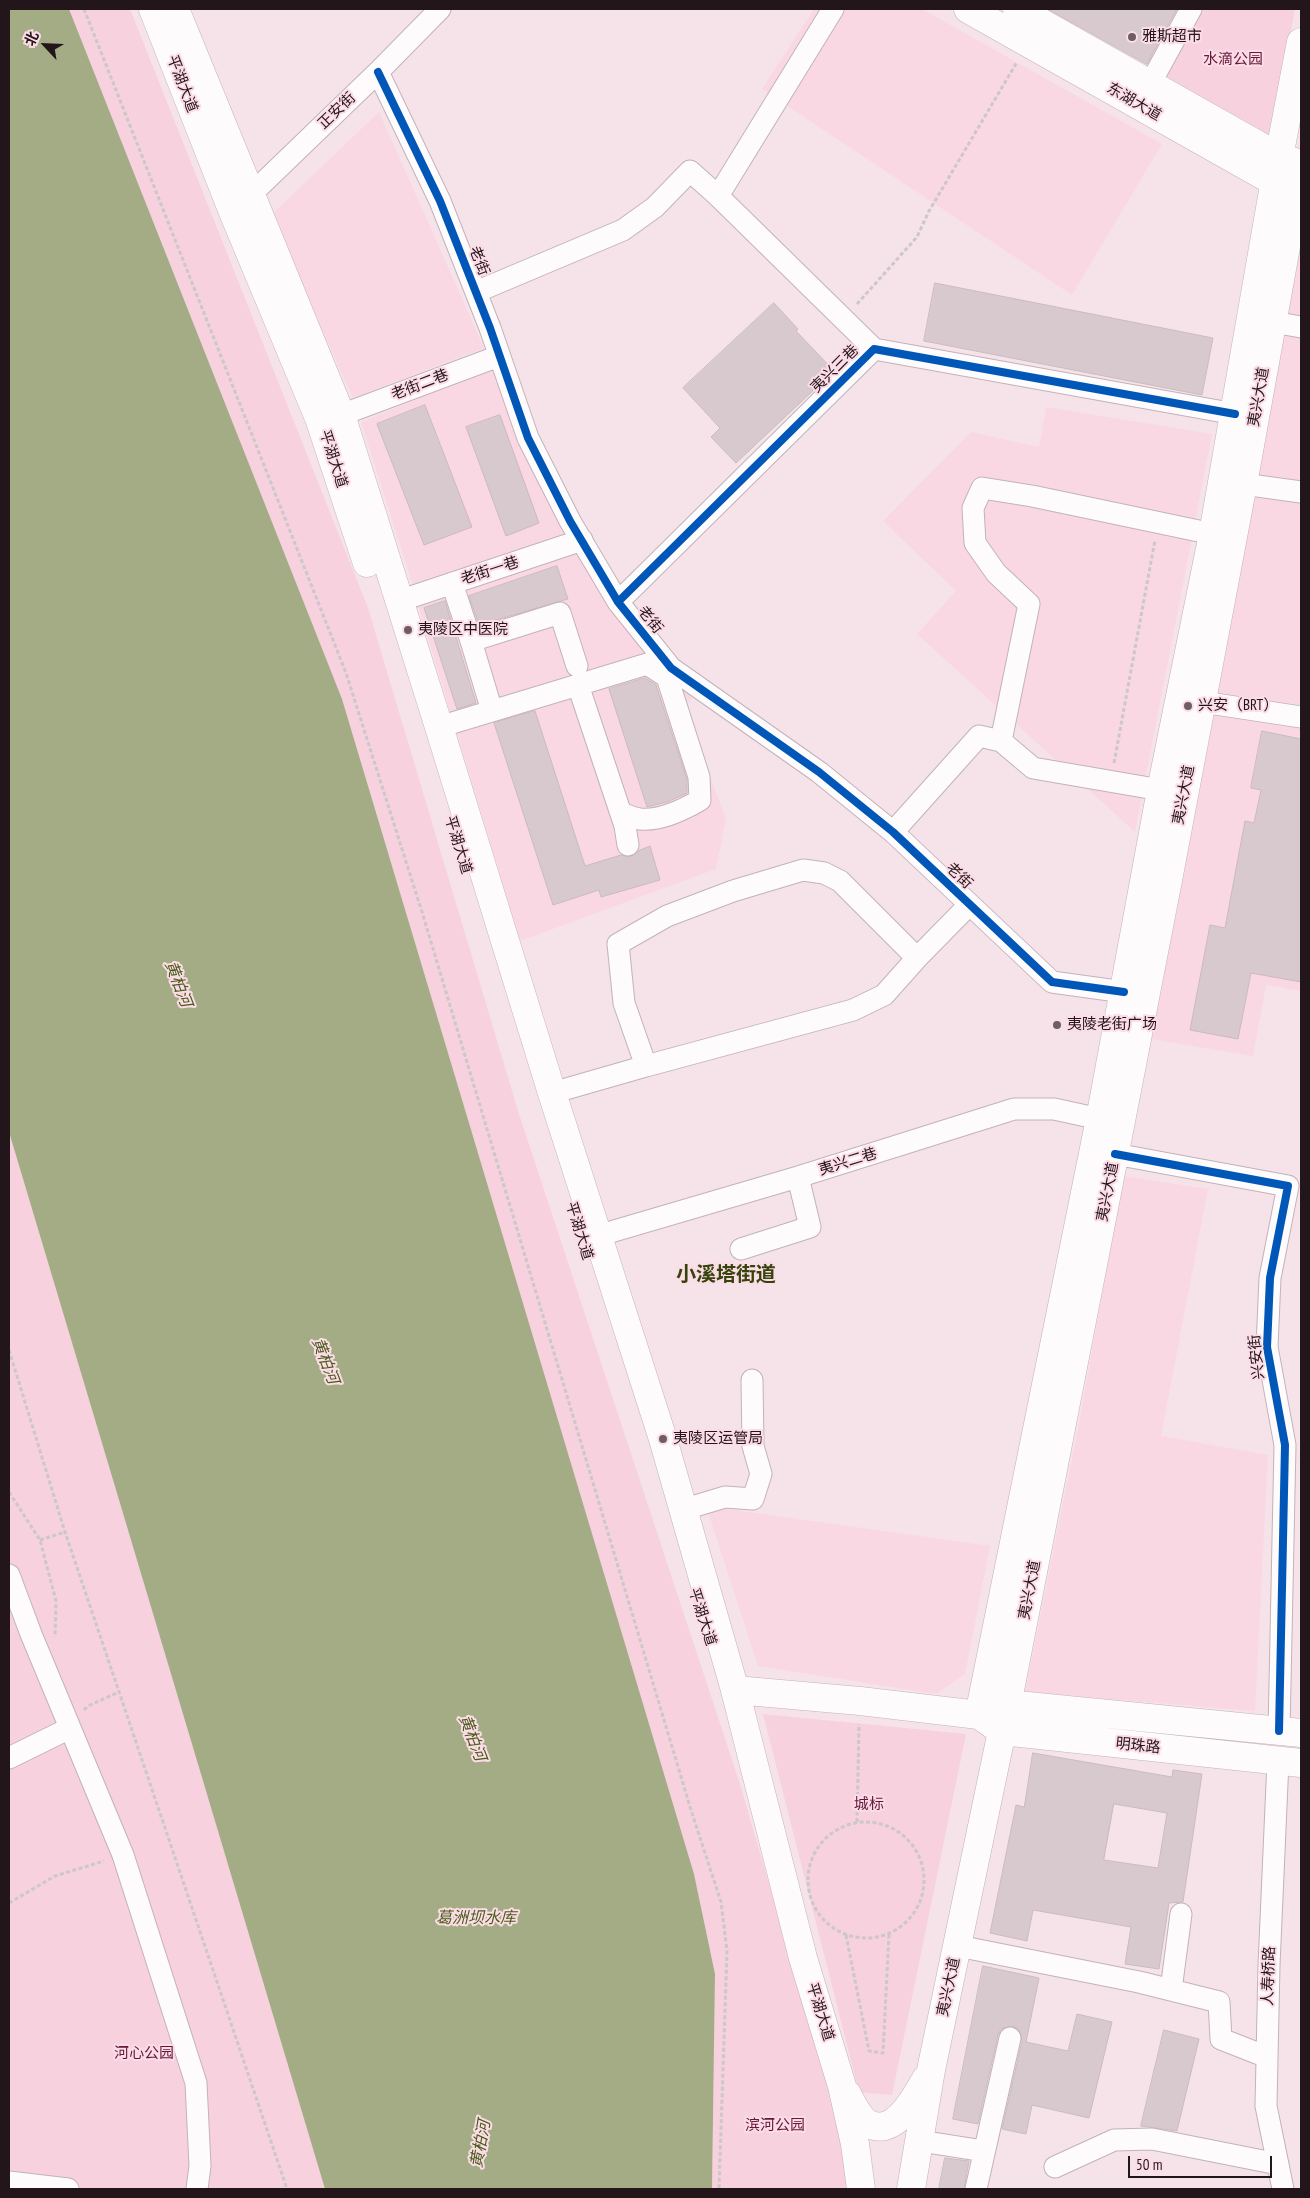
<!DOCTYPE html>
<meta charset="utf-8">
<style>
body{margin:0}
#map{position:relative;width:1310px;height:2198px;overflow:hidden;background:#f5e3e9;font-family:"PT Sans Narrow","Noto Sans SC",sans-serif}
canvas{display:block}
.frame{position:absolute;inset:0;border:10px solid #23161a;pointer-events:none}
.north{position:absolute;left:20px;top:20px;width:50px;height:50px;-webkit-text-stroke:4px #fcdce6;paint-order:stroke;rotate:295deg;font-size:14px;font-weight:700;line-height:20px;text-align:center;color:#23161a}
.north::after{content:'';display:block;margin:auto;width:18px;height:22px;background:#23161a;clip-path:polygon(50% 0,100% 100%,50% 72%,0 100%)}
.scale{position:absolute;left:1128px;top:2156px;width:144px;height:22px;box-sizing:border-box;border:2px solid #23161a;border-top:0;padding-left:6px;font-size:15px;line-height:18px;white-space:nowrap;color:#23161a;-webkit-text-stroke:4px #fcdce6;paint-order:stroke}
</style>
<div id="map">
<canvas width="1310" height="2198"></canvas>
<div class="frame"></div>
<div class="north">北</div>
<div class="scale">50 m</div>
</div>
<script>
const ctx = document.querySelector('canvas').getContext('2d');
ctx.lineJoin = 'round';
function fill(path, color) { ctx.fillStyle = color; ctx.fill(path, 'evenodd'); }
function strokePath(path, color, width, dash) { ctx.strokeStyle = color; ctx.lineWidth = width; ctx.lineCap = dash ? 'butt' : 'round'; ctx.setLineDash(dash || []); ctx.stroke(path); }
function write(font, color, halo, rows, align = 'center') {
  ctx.font = font + ' "PT Sans Narrow","Noto Sans SC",sans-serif'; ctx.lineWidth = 4; ctx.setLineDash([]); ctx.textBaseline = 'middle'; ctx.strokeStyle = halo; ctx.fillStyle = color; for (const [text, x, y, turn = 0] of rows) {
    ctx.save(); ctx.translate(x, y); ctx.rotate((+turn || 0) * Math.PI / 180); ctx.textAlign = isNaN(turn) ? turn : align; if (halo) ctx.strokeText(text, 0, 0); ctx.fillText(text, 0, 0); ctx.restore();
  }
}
fill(new Path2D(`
 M814 9H922L1162 144 1072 295 762 89Z
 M379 112 484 348 353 398 270 216Z
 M1301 217V706L1212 692Z
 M493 368 570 536 414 589 361 422Z
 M1046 407 1212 434 1135 832 917 634 956 591 883 521 971 432 1039 447Z
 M577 551 695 694 683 708 726 818 716 869 520 941 418 605Z
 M1213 711 1301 726V991L1266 985 1253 1056 1151 1039Z
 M1123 1176 1208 1189 1161 1436 1268 1455 1255 1711 1025 1692 1079 1424Z
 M706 1506 990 1546 965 1674 936 1694 758 1666Z`), '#fad8e3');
fill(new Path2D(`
 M69 9H130L368 608 518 1111 739 1781 842 2134 848 2189H712L715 1974 694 1874 342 699Z
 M1184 9H1295L1269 141 1150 71Z
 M9 1132 325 2189H9Z
 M763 1714 966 1734 892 2095 859 2092Z`), '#f7d1de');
fill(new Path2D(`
 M9 9H69L342 699 694 1874 715 1974 712 2189H325L9 1132Z`), '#a4ac86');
const building = new Path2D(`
 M1048 9H1177L1147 64Z
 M935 283 1213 338 1202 395 924 341Z
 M774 303 798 329 796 331 834 371 736 463 711 437 720 428 683 388Z
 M425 405 472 527 424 545 377 424Z
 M500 415 539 523 506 536 466 427Z
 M557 566 568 599 479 625 469 596Z
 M445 601 476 703 457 709 424 608Z
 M645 678 656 685 687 779V793L667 802 647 807 609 689Z
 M535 711 585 866 621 855 630 857 640 850 650 846 660 880 601 897 599 890 553 905 494 723Z
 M1262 731 1301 739V982L1251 973 1238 1039 1190 1030 1210 925 1225 928 1245 821 1254 823 1261 790 1251 788Z
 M1033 1753 1172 1777 1173 1770 1202 1774 1183 1902 1169 1903 1159 1969 1125 1964 1131 1927 1033 1910 1027 1941 990 1933 1016 1805 1024 1807ZM1114 1804 1167 1813 1158 1868 1104 1860Z
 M983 1966 1039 1978 1026 2042 1068 2051 1077 2014 1112 2022 1089 2118 1032 2105 1026 2134 1002 2129 1022 2041 1019 2029 1012 2026 1001 2029 998 2035 978 2124 953 2119Z
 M1164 2030 1199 2039 1177 2131 1141 2126Z
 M945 2158 969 2161 964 2189H939Z`);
fill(building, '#d8c9ce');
strokePath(building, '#cabbc0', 1);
const minor = new Path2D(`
 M833 9 718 196 874 349
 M378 72 440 201 490 328 528 438 570 521 618 602 671 668 819 772 893 832 1052 982 1124 992
 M1150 84 1191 9
 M240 205 378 72 440 9
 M476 292 623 230 655 207 690 171 718 196
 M1273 322 1301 327
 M341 415 499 356
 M1243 484 1301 492
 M452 583 471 641
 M399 601 582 540
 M618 602 874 349 1235 414
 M578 685 647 664 667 677 699 777 700 800C683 810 660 821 640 819 633 818 626 815 621 813
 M1202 702 1301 717
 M492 711 471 641 560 613 577 666
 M439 727 578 685 625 826 628 845
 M1161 790 1033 768 1001 741 1029 604 996 573 975 543 973 508 982 488 1032 496 1213 534
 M893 832 979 736 1001 741
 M646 1066 853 1010 884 995 917 958
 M552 1093 646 1066 624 1003 618 944 667 916 733 891 803 870 824 873 840 881 917 958 969 905
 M1115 1154 1288 1186 1270 1278 1267 1347 1285 1445 1279 1731
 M597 1236 798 1177 1014 1109H1054L1100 1119
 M741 1249 810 1227 798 1177
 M682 1510 725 1497 753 1499 761 1474 753 1446 752 1380
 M9 1575 31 1634 123 1855 196 2083 200 2166 197 2189
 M9 1758 70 1728
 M1278 1761 1269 1965 1266 2106 1283 2189
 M958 1946 1139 1982 1219 2002 1221 2039 1267 2057
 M1171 1990 1181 1914
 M920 2141 984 2151
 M1055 2167 1114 2140 1152 2139 1278 2164
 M9 2182 68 2189
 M976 2189 1010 2038`);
const major = new Path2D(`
 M153 9 233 212 319 418 367 563
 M175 9 341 415 439 727 552 1093 663 1439 735 1690 803 1958 842 2086 855 2144 861 2189
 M968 9 1275 182 1290 188
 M1017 9 1279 157 1295 162
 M735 1690 860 1701 979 1715 1002 1731 1301 1763
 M991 1710 1007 1704 1301 1733
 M979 1715 1100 1119 1161 790 1213 534 1279 157 1301 42
 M847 2094C852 2103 858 2117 867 2123 894 2139 915 2098 926 2079
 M911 2189 931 2070 1002 1731 1168 880 1243 484 1301 164`);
strokePath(minor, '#c2b3b8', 23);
strokePath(major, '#c2b3b8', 29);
strokePath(new Path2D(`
 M84 9 346 673 422 912 691 1810 721 1902 727 1951 719 2189
 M857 304 917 237 929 211 1017 62
 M1114 763 1155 540
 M9 1350 65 1532 287 2189
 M9 1492 40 1540 56 1601 55 1637
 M40 1540 65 1532
 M84 1710 88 1706 119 1692
 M808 1880a58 58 0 1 1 116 0a58 58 0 1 1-116 0Z
 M857 1822 859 1724
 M9 1903 55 1876 104 1861
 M846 1935 869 2051 883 2053 889 1934`), '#ccc7c9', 3, [4, 2.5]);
strokePath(minor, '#fefbfc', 21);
strokePath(major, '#fefbfc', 28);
strokePath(new Path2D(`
 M378 72 440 201 490 328 528 438 570 521 618 602 671 668 819 772 893 832 1052 982 1124 992
 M618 602 874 349 1235 414
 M1115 1154 1288 1186 1270 1278 1267 1347 1285 1445 1279 1731`), '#0057b8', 8);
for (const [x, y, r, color] of [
 [1132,37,5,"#6c5e62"],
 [408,630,5,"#6c5e62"],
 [1188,706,5,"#6c5e62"],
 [1057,1025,5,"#6c5e62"],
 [663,1439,5,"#6c5e62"]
]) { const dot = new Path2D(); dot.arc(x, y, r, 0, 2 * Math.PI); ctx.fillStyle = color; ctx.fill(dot); strokePath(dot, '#fcdce6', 2); }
write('15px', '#23161a', '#fcdce6', [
 ["雅斯超市",1142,37],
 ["夷陵区中医院",418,630],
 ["兴安（BRT）",1198,706],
 ["夷陵老街广场",1067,1025],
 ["夷陵区运管局",673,1439]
], 'left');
write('15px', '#63173a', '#fcdce6', [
 ["水滴公园",1233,60],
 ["城标",869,1805],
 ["河心公园",144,2054],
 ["滨河公园",775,2126]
]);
write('15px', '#23161a', '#fcdce6', [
 ["平湖大道",182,84,69],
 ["东湖大道",1134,102,30],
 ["正安街",337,111,-44],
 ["老街",479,261,69],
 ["夷兴三巷",835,369,-45],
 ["老街二巷",420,385,-21],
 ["夷兴大道",1259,397,-80],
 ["平湖大道",333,459,72],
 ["老街一巷",490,571,-18],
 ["老街",650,620,51],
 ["夷兴大道",1184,795,-79],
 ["平湖大道",458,845,73],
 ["老街",959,876,44],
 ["夷兴二巷",848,1162,-17],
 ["夷兴大道",1108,1192,-79],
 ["平湖大道",579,1231,73],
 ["兴安街",1257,1357,-96],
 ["夷兴大道",1030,1590,-79],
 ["平湖大道",702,1617,72],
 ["明珠路",1138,1746,6],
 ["人寿桥路",1269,1976,-88],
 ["夷兴大道",949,1987,-78],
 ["平湖大道",820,2012,73]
]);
write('italic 16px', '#4a5c1c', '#fcdce6', [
 ["黄柏河",178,984,69],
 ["黄柏河",325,1361,69],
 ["黄柏河",472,1738,69],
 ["葛洲坝水库",476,1918],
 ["黄柏河",481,2144,-80]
]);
write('bold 20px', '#35440c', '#fcdce6', [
 ["小溪塔街道",726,1275]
]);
</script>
